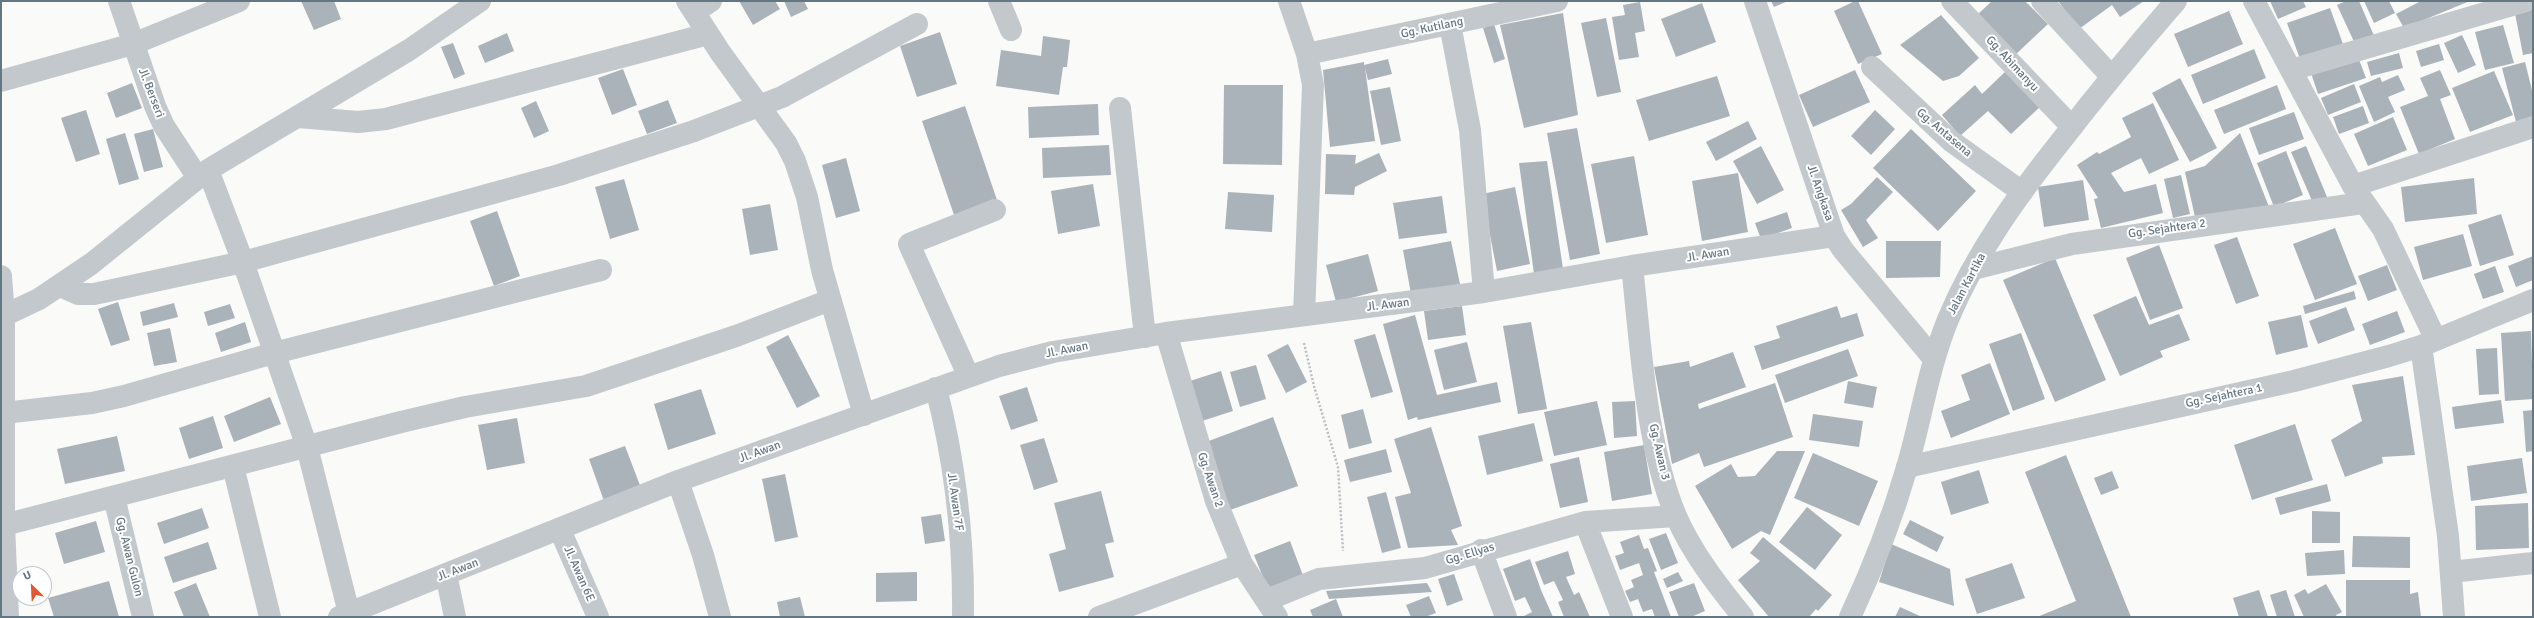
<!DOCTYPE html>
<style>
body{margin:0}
#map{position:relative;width:2534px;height:618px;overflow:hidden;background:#fafaf8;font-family:Signika,sans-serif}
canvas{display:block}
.frame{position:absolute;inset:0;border:2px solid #657683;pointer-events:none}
.north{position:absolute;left:12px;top:566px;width:40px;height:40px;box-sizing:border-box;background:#fff;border:1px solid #c1c8cd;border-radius:50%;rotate:336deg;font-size:11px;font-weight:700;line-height:16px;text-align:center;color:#657683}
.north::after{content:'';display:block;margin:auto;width:14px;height:18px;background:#e4572e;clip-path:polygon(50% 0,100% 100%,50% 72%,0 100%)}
</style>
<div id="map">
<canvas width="2534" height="618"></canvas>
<div class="frame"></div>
<div class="north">U</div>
</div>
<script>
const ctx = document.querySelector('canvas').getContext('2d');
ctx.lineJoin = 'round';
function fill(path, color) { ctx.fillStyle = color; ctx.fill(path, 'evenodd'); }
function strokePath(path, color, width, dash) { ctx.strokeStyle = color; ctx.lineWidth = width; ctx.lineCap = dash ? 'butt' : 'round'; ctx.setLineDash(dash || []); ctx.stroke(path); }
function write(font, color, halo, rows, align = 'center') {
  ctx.font = font + ' Signika,sans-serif'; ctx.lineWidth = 4; ctx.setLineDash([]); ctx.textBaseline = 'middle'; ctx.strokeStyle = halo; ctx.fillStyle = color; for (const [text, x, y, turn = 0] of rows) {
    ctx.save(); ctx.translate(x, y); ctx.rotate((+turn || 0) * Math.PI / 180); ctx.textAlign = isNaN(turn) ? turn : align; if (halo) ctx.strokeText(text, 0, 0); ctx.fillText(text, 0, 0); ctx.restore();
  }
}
fill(new Path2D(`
 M301 1H334L341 19 314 30Z
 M739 1H775L780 9 753 25Z
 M784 1H804L808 9 791 17Z
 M1771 1H1788L1774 7Z
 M1855 1H1858L1882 54 1858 64 1834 11Z
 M1992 1H2025L2048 24 2014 56 1976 16Z
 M2058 1H2144L2120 17 2112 5 2079 29Z
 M2270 1H2303L2306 7 2278 19Z
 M2346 1H2359L2375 38 2356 46 2337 5Z
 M2364 1H2389L2395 13 2374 23Z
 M2421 1H2470L2404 28 2396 14Z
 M1640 2 1645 31 1635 33 1639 57 1619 60 1612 17 1625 15 1623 5Z
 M1702 3 1716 42 1676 57 1661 19Z
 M2533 4V53L2523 55 2514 8Z
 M2330 8 2343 44 2300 59 2287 23Z
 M2229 11 2243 44 2188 67 2174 34Z
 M1563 13 1578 115 1524 128 1500 25Z
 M1941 15 1979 58 1959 76 1943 81 1900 45Z
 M1606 18 1621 92 1597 97 1581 23Z
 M1494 24 1505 59 1494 63 1483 28Z
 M2503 25 2514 63 2485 70 2475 32Z
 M940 32 957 84 917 97 900 46Z
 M507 33 514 51 485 63 478 46Z
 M2462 35 2476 65 2458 73 2444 43Z
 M1043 36 1070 40 1067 67H1063L1059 95 996 86 1001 50 1041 56Z
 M453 43 465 74 454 79 441 47Z
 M2439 44 2444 60 2421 67 2416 51Z
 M2254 49 2266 78 2203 104 2191 75Z
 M2399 53 2403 68 2371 76 2367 62Z
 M2358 57 2366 78 2318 94 2311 73Z
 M1388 59 1392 74 1368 80 1365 68 1375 141 1330 147 1323 70 1364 62V65Z
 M2525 62 2533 94V118L2516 122 2502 68Z
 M623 69 637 105 612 115 598 78Z
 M1855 70 1870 102 1813 127 1799 95Z
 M2007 70 2041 106 2011 134 1988 111 1960 136 1942 115 1975 85 1982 94Z
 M2440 70 2451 95 2440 99 2455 139 2419 154 2400 107 2428 96 2420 78Z
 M2494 71 2513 115 2470 132 2452 88Z
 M2398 75 2405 90 2388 97 2395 112 2374 122 2359 86 2380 77 2382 82Z
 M1717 76 1730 116 1649 141 1636 100Z
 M2180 78 2217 148 2190 162 2152 93Z
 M132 83 142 108 116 118 107 93Z
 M2354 84 2361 102 2328 115 2321 98Z
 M1224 85H1283L1282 165 1223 164Z
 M2277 85 2286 109 2224 134 2214 110Z
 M1390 87 1401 141 1381 145 1370 91Z
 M668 100 677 123 647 134 638 111Z
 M536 101 549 131 534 138 521 108Z
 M2153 103 2179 160 2149 174 2141 158 2111 173 2124 192 2156 184 2163 213 2101 228 2094 199 2098 198 2077 165 2097 152 2099 154 2131 137 2122 118Z
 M1098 104 1099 135 1029 138 1028 107Z
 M965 106 997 200 954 215 922 121Z
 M2363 106 2369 123 2339 134 2333 117Z
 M86 110 100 154 76 162 61 118Z
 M1875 110 1895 129 1871 155 1851 136Z
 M2294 112 2304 139 2259 155 2249 128Z
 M2393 117 2407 150 2368 166 2354 134Z
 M1748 121 1757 139 1716 161 1706 142Z
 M1577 128 1600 254 1570 260 1547 133Z
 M153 129 163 167 144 172 134 134Z
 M1911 129 1976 191 1938 231 1873 168Z
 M125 133 139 179 119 185 106 139Z
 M2240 133 2269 207 2195 217 2185 172 2205 166Z
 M1109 145 1111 175 1043 178 1042 148Z
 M1761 146 1784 190 1757 204 1733 161Z
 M2306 146 2327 197 2313 203 2291 152Z
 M2286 151 2303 195 2274 207 2257 163Z
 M1379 153 1387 171 1355 187 1354 195 1325 194 1326 154 1356 155 1355 164Z
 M1634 156 1648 235 1606 243 1591 164Z
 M846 158 860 211 836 218 822 165Z
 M1547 161 1563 269 1534 274 1519 163Z
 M1738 173 1748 232 1702 241 1692 181Z
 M2181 175 2190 214 2173 218 2164 179Z
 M1877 177 1893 192 1866 220 1878 238 1863 247 1841 210 1851 204Z
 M2474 178 2477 214 2405 222 2401 187Z
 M624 179 639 230 610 239 595 187Z
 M2083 180 2089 220 2044 227 2038 187Z
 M1093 184 1100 226 1058 234 1051 191Z
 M1515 187 1530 264 1497 271 1482 194Z
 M1228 192 1274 195 1272 232 1225 229Z
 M1442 196 1447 233 1399 239 1393 203Z
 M770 204 778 250 750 255 742 209Z
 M497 211 520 276 494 286 470 221Z
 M1787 212 1792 228 1761 239 1755 223Z
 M2501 214 2514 255 2480 266 2468 225Z
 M2335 228 2357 284 2315 300 2293 244Z
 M2463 234 2472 266 2423 280 2414 247Z
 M2237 237 2259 296 2236 304 2214 245Z
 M1451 241 1460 284 1411 294 1403 250Z
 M1886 241H1941L1940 277 1886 278Z
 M2159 245 2183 308 2150 320 2126 258Z
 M1368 254 1378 291 1336 302 1326 265Z
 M2533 256V280L2516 287 2508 266Z
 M2055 258 2106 380 2055 402 2003 280Z
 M2387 265 2397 290 2368 301 2358 276Z
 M2495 266 2504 292 2483 299 2474 274Z
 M2354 291 2356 299 2305 314 2303 306Z
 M2136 296 2149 325 2179 314 2190 340 2160 351 2163 357 2120 376 2093 315Z
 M118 302 130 340 111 346 98 309Z
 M174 303 178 317 143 326 140 312Z
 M230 304 235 318 208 326 204 312Z
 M1462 306 1466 335 1428 340 1424 311Z
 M1837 306 1841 318 1857 313 1864 336 1762 370 1754 346 1780 338 1776 326Z
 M2346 307 2355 330 2318 344 2309 321Z
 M2397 311 2405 332 2370 345 2362 324Z
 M1415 315 1437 395 1497 382 1501 402 1418 420 1417 417 1408 420 1383 324Z
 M2301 315 2308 347 2276 355 2268 322Z
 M245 322 251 342 221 352 215 333Z
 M1531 322 1547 409 1518 414 1503 326Z
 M170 328 177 362 154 366 147 333Z
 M2531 331 2533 399 2505 401 2501 333Z
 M2021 333 2045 399 2013 411 1989 344Z
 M1375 334 1393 392 1371 398 1354 340Z
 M788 335 820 396 797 408 766 347Z
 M1467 342 1477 382 1444 390 1434 350Z
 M1288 344 1307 382 1286 393 1267 355Z
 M2497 348 2499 394 2479 395 2476 349Z
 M1848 349 1858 376 1785 403 1775 375Z
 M1733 352 1746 387 1698 404 1699 409 1775 383 1793 437 1704 467 1699 453 1672 464 1654 367 1689 361 1690 367Z
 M1990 363 2010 414 1951 438 1941 411 1970 400 1961 375Z
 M1256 365 1266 399 1240 407 1230 372Z
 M1221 371 1233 411 1202 421 1190 381Z
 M2403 376 2415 455 2382 457 2383 463 2345 477 2331 440 2362 421 2352 385Z
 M1848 381 1877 387 1873 408 1844 403Z
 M1027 387 1038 421 1011 430 999 396Z
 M701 389 716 434 668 450 654 404Z
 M270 397 281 424 234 442 224 416Z
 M2501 400 2504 423 2455 429 2452 407Z
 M1597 401 1607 445 1554 456 1544 412Z
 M1635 401 1637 436 1614 438 1612 402Z
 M1363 409 1372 443 1349 449 1341 415Z
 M2533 410V451L2526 452 2523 411Z
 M1813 414 1863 421 1859 447 1809 440Z
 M213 416 223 448 189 459 179 428Z
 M1273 417 1298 486 1230 510 1206 442Z
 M517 418 525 463 487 470 478 425Z
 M1534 423 1543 461 1487 475 1478 436Z
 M2295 424 2313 480 2252 500 2234 445Z
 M1431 427 1462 526 1451 530 1458 545 1408 548 1395 497 1411 493 1394 439Z
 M117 436 125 471 65 484 57 449Z
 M1044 438 1058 482 1034 490 1020 445Z
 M1644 445 1652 494 1612 501 1604 452Z
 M625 446 641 488 604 501 589 459Z
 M1386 449 1392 472 1350 482 1344 460Z
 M1777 451H1805L1770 535 1761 531 1732 549 1695 486 1731 464 1738 477 1755 476Z
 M1813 453 1878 481 1859 526 1794 498Z
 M2066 455 2131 617H2037L2076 601 2025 472Z
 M1579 457 1588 502 1560 508 1550 464Z
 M2522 458 2527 493 2471 501 2467 466Z
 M1979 470 1989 503 1951 515 1941 482Z
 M2112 471 2119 488 2101 495 2094 478Z
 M785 474 798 537 775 542 762 479Z
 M2327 484 2331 501 2280 515 2275 498Z
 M1101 491 1114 542 1105 544 1114 577 1059 592 1049 554 1066 549 1054 503Z
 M1386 492 1401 548 1382 553 1367 497Z
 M2528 503 2529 548 2476 550 2475 506Z
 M1807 507 1842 535 1815 570 1779 542Z
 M202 508 209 528 164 544 157 523Z
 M2312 511 2340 512V543H2312Z
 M941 514 945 541 925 544 921 517Z
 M1910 520 1944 537 1937 552 1903 534Z
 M96 521 105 552 64 564 55 533Z
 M1666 533 1678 563 1661 570 1649 539Z
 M1639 535 1644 549 1648 548 1657 571 1654 572 1671 617H1655L1652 609 1643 612 1638 599 1630 602 1625 591 1634 587 1631 580 1643 575 1639 563 1620 570 1615 556 1624 553 1620 542Z
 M2353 536 2410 537V568L2352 567Z
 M1763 537 1832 595 1818 611 1816 609 1809 617H1769L1738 580 1760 561 1750 553Z
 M1290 541 1304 578 1269 592 1254 555Z
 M208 542 217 569 173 583 164 557Z
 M1891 544 1950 569 1954 606 1879 582Z
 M2344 550 2345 574 2307 576 2305 553Z
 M1568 551 1575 574 1566 577 1574 595 1579 592 1590 617H1564L1558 602 1563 600 1554 581 1544 585 1535 562Z
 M1530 559 1541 590 1553 617H1522L1532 612 1525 597 1515 601 1503 569Z
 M2012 563 2025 598 1977 614 1965 579Z
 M917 572V601L876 602V573Z
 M1678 572 1683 581 1667 588 1663 579Z
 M1454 574 1463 600 1447 606 1438 579Z
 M2346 580H2410V594L2418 592 2421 617H2346Z
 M109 581 119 617H54L48 598Z
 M196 583 210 617H184L174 592Z
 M1427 583 1432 592 1329 599 1326 591Z
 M1694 583 1705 611 1691 617H1679L1669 592Z
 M2326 584 2342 612 2336 615 2337 617H2304L2294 595 2305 589 2308 594Z
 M2259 590 2268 617H2239L2233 598Z
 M2286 590 2295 617H2277L2270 595Z
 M1429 596 1436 613 1425 617H1411L1406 605Z
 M800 597 805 617H780L777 602Z
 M1336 599 1343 617H1313L1310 610Z
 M1900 607 1922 617H1895Z`), '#aab3b9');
strokePath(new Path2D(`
 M1304 343 1314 386 1338 467 1343 551`), '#bbbfc2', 2.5, [2, 2]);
strokePath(new Path2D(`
 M119 1 155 106 164 126 198 178
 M687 1 720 52 786 143 795 161 807 197 822 270 864 415
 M999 1 1011 30
 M1289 1 1307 54 1313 85 1304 315
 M1755 1 1834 236 1843 250 1933 358
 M1952 1 2072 127
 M2042 1 2111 76
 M2254 1 2353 186 2383 229 2436 340
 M694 12 711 1
 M1450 24 1470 130 1484 292
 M1307 54 1557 1
 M1872 67 1951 141 2022 192
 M2291 70 2526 1
 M1 81 133 44 239 1
 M1120 108 1145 337
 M298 117 358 122 386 119 708 34
 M208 170 243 262 307 447 349 613
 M2353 186 2533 127
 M243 262 559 175 694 131 782 97 917 24
 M1632 266C1641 346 1645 442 1676 516 1692 553 1718 586 1743 617
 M1973 269 2072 244 2363 203
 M60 286 78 294H94L243 262
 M1 317 39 299 91 264 208 170 409 50 480 1
 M1166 333 1216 501 1242 564 1277 617
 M2421 346 2448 536 2454 617
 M968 375 909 244 995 210
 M936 388C955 462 964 541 963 617
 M4 413 92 403 124 396 274 353 601 270
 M233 466 270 617
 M1907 467 2294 381 2389 356 2421 346 2533 300
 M678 481 703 555 720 617
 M114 497 143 617
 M1585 522 1622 617
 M4 525 401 422 465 407 586 386 736 336 830 300
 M560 530 598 617
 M1481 550 1506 617
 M2451 572 2533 563
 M446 574 455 617
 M1267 600 1319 579 1425 568 1585 522 1676 516
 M339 617 678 481 999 366 1053 352 1166 333 1484 292 1632 266 1834 236
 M1099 617 1242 564`), '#c3c8cc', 22);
strokePath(new Path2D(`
 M1 276 4 316V525L8 617
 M1850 617C1873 568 1893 516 1908 464 1922 415 1929 365 1949 317 1976 253 2018 195 2061 141 2098 93 2136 47 2176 1`), '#c3c8cc', 22);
write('12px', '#657683', '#fff', [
 ["Gg. Kutilang",1432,28,-12],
 ["Gg. Abimanyu",2012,64,47],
 ["Jl. Berseri",151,93,69],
 ["Gg. Antasena",1944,133,40],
 ["Jl. Angkasa",1820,193,71],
 ["Gg. Sejahtera 2",2167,229,-8],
 ["Jl. Awan",1708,255,-9],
 ["Jalan Kartika",1967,284,-62],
 ["Jl. Awan",1388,305,-7],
 ["Jl. Awan",1067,350,-11],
 ["Gg. Sejahtera 1",2224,396,-12],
 ["Jl. Awan",760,452,-20],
 ["Gg. Awan 3",1659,452,77],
 ["Gg. Awan 2",1210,480,71],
 ["Jl. Awan 7F",955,502,82],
 ["Gg. Ellyas",1470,554,-17],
 ["Gg. Awan Gulon",129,557,76],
 ["Jl. Awan",458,570,-21],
 ["Jl. Awan 6E",579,574,66]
]);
</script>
